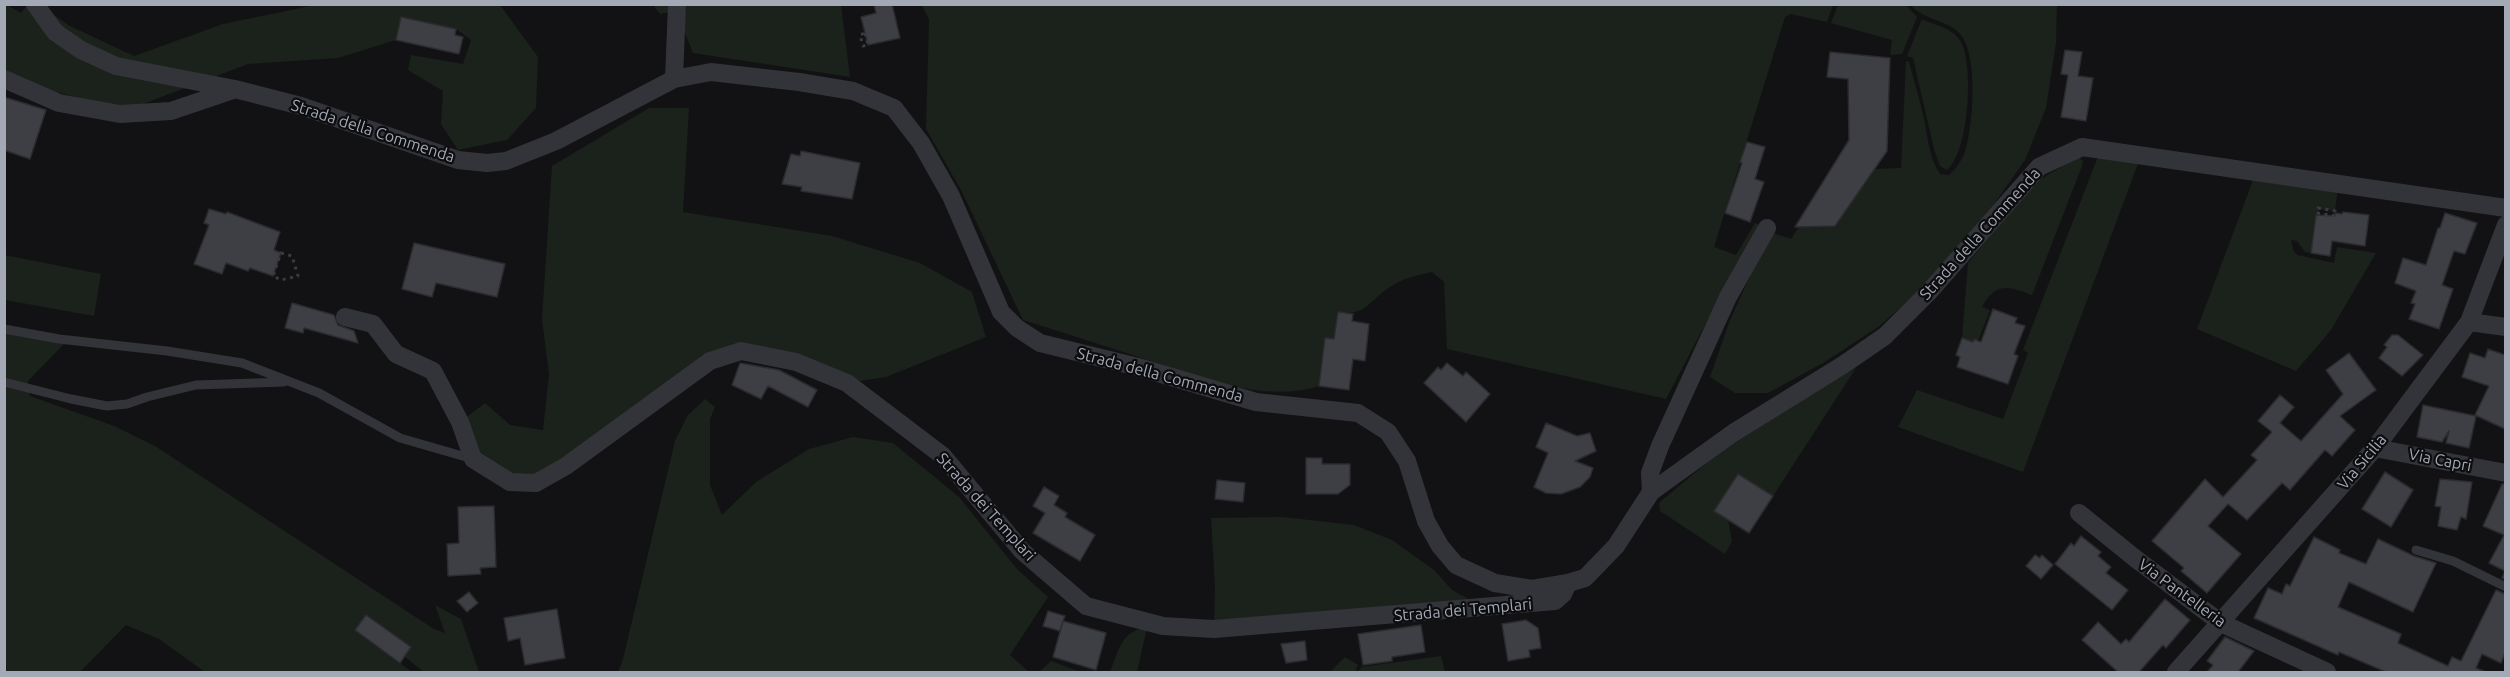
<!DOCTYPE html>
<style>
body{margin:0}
#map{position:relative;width:2510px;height:677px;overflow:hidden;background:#121214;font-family:Ubuntu,sans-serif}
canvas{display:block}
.frame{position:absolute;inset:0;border:6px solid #a3a9b5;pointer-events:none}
</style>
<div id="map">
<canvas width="2510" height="677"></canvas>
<div class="frame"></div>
</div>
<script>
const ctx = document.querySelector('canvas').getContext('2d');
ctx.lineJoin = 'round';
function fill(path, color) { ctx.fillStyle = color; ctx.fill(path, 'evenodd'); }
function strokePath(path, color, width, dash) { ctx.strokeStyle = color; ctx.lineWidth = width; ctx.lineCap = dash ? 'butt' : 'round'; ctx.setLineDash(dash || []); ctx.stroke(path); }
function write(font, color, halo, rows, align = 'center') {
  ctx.font = font + ' Ubuntu,sans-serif'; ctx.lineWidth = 4.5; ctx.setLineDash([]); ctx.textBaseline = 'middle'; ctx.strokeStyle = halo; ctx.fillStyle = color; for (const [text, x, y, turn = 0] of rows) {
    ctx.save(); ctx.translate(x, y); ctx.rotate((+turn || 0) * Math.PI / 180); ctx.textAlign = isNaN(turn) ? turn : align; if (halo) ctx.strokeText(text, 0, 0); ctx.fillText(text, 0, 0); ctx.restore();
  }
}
fill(new Path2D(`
 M5 4 21 13 27 5H39L70 26 134 56 223 24 315 5H500L538 57 536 108 507 140 458 150 441 124 443 91 408 70 411 55 463 64 471 40 456 29 401 17 396 40 338 58 248 64 135 107 94 102 5 78Z
 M653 5H841L850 77 693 53 676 11 660 14Z
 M922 5H1833L1827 22 1791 14 1785 17 1714 247 1736 255 1755 223 1762 226 1729 279 1666 399 1447 349 1444 282 1432 272C1417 275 1400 279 1387 289 1367 303 1366 316 1338 312L1334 339 1325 338 1319 386C1262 404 1199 376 1145 359 1105 346 1064 333 1023 320L961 190 926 129 929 20Z
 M1838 5H1906L1917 17 1902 54 1890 55 1892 40 1831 23Z
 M1911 5H2057L2056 43 2046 108 2025 160 1992 207 1914 296 1878 327 1823 363 1768 393H1735L1710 377 1730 320 1770 232 1791 239 1799 227 1835 226 1875 169 1901 168 1906 61 1909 62C1914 81 1920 100 1924 119 1928 138 1929 157 1940 174L1949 175C1957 168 1963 159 1966 148 1973 123 1978 56 1961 35 1948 19 1924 21 1911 5Z
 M1922 19C1936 26 1952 27 1961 42 1974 66 1969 152 1947 170L1940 166 1934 149 1913 58 1907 56Z
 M649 108H689L683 212 832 236 920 263 972 292 986 337 886 377 847 383 741 351 536 483 473 459 460 422 485 403 510 425 543 430 549 374 542 319 552 166Z
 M2099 154 2139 161 2023 472 1898 427 1917 390 2003 419 2028 353 2023 350Z
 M2078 157 2083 161 2082 166 2032 295C2008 286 1996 282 1982 307L1990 310 1978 341 1974 339 1973 342 1962 338 1968 263 2034 183Z
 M2255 175 2338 188 2335 211 2318 209V213L2320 214 2316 215 2311 252 2330 257 2305 252 2297 241 2291 240 2293 250 2297 255 2334 263 2337 247 2376 253 2331 330 2296 371 2197 329Z
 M4 255 101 274 94 316 5 300Z
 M4 326 64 344 28 381 30 396 114 426 155 446 434 629 445 633 435 605 461 619 479 672H424L404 656 356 630 412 672H205L159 639 126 625 80 672H5Z
 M1856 368 1773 496 1737 474 1714 511 1728 520 1732 541 1725 554 1660 511 1659 503 1733 441Z
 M705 399 715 407 710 419V485L722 515 756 482 809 449 853 437 893 443 959 497 1017 569 1048 597 1010 655 1029 672H618L623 659 675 441 688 415Z
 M1283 517 1354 525 1392 540 1434 570 1452 590 1481 606 1214 629 1215 588 1211 518Z
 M1147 628 1137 672H1110C1118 652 1122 629 1147 628Z
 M1441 656 1445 672H1358L1361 667Z
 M1345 657 1358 665 1355 672H1330Z
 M1051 661 1081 672H1039Z`), '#1a221b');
const building = new Path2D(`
 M874 4H892L900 38 868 45 861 17 876 13Z
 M401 17 456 29 455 35 463 37 459 54 396 40Z
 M2065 50 2082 52 2078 76 2093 78 2086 121 2061 117 2068 75 2061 74Z
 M1830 52 1890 58 1887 151 1835 226 1795 227 1849 140 1848 79 1827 77Z
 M4 97 46 110 30 159 4 150Z
 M1747 142 1765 147 1755 179 1764 182 1750 222 1725 213 1742 163 1740 162Z
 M801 151 860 163 852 199 801 191 802 187 782 184 791 154 800 156Z
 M209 209 226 214 227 212 280 232 274 250 281 253 273 276 250 268 248 271 226 263 222 274 194 264 209 225 204 223Z
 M2343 212 2369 215 2365 246 2332 241 2330 256 2311 253 2316 215 2335 216V213L2342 214Z
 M2445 213 2477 223 2465 254 2454 251 2442 285 2453 289 2439 329 2409 319 2415 304 2411 303 2416 291 2395 283 2403 258 2426 265 2438 228H2440Z
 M414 243 505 264 497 297 436 283 432 297 402 289Z
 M292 303 334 315 338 325 354 331 358 343 304 328 303 333 285 328Z
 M1993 309 2017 318 2015 323 2025 326 2014 354 2018 356 2008 384 1957 367 1960 357 1956 355 1962 338 1973 342 1974 339 1981 342Z
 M1338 312 1353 314 1352 321 1369 324 1365 361 1353 359 1349 390 1319 386 1325 338 1334 339Z
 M2392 335H2398L2423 355 2402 376 2379 358 2387 347 2384 345Z
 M2488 349 2505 355V429L2475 415 2489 386 2462 377 2470 353 2485 358Z
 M2349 353 2376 390 2340 416 2355 430 2332 456 2325 450 2290 490 2282 483 2247 520 2228 504 2208 526 2241 554 2207 593 2181 571 2184 568 2152 541 2205 479 2223 497 2257 460 2251 455 2272 432 2258 421 2280 395 2294 407 2280 423 2301 441 2343 394 2326 370Z
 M740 363 779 370 817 390 808 407 768 386 761 399 732 385Z
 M1447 363 1463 376 1466 372 1490 394 1466 422 1424 383 1438 367 1441 370Z
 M2423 405 2476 416 2469 448 2446 443 2449 431 2442 442 2417 437Z
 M1546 423 1577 436 1590 433 1596 451 1575 461 1593 468 1590 477 1580 487 1561 494 1546 493 1534 487 1548 453 1536 447Z
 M1306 458H1322V464H1350V485L1338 494H1306Z
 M2385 472 2413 490 2391 527 2362 509Z
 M1738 474 1773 496 1749 533 1714 511Z
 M2440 479 2472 482 2466 519 2461 517 2457 530 2438 526 2441 507 2435 506Z
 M1217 480 1245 483 1243 502 1215 499Z
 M2502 484H2505V579L2502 578 2505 571 2489 563 2504 535 2483 526Z
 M1044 487 1059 496 1054 505 1067 513 1065 517 1095 535 1080 561 1033 533 1045 513 1033 506Z
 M494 506 496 567 480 568 481 574 448 576 447 544 459 543 458 507Z
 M2081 536 2101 552 2098 556 2111 567 2106 573 2128 590 2112 610 2055 564 2071 543 2074 546Z
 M2314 537 2340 550 2339 553 2366 564 2378 539 2414 556 2436 563 2413 612 2349 582 2338 607 2401 634 2398 643 2448 666 2452 657 2461 661 2496 590 2505 594V653L2501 663 2482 654 2476 668 2486 672H2386L2339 652 2338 655 2254 618 2268 588 2282 594 2286 584 2290 586Z
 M2035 555 2040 558 2042 555 2053 565 2041 579 2026 566Z
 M469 592 478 603 467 612 457 601Z
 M2165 599 2190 620 2166 648 2163 645 2139 672H2118L2082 640 2098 622 2121 644 2126 639 2129 642Z
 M557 609 565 658 525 665 520 638 508 641 504 618Z
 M1048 611 1065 616 1063 621 1106 633 1096 670 1053 657 1063 621 1060 631 1043 626Z
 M366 615 411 647 400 663 355 630Z
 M1526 620 1538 628 1541 648 1529 650 1530 657 1508 661 1502 624Z
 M1421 625 1425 652 1392 657V661L1363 665 1358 634Z
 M2225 637 2254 651 2238 672H2207L2213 665 2207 661Z
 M1305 641 1307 660 1286 663 1281 644Z`);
fill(building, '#3e3f44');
strokePath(building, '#2c2c30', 1.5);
strokePath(new Path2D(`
 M865 33 868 45 863 46 860 35Z
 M2318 208 2335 211V216L2317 213Z
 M281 253 292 256 298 276 281 280 273 276Z`), '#393b40', 3, [3, 4.5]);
strokePath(new Path2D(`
 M4 329 59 339 167 351 242 363 319 393 400 438 473 459
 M4 382 71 399 107 406 127 404 147 397 196 385 284 382
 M2416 550 2453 561 2506 587`), '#333439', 9);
strokePath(new Path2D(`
 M35 4 55 32 81 50 116 66 235 89 301 106 458 160 487 163 506 161 556 141 674 79 711 72 799 82 853 91 894 108 921 143 951 196 1001 312 1017 328 1040 343 1138 367 1256 402 1358 413 1388 432 1407 461 1426 521 1440 546 1456 565 1495 583 1532 589 1568 583 1585 578 1616 546 1651 492 1733 433 1843 365 1885 336 1928 293 2039 167 2082 147 2506 208
 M4 79 59 103 120 114 171 111 233 90
 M674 79 677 4
 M345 317 373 324 396 354 433 371 460 422 473 459 510 482 536 483 566 466 710 361 741 351 796 362 847 383 943 456 1022 551 1086 606 1163 626 1214 629 1555 601 1563 594 1568 583
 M2469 322 2506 327
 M2375 448 2506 473
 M1651 492 1650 473 1660 446 1728 297 1767 228
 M2079 513 2136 559 2221 623 2327 672
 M2176 672 2375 448 2469 322 2506 225`), '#333439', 18);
write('16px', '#a3a9b5', '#0d0d0f', [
 ["Strada della Commenda",373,131,18],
 ["Strada della Commenda",1980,234,-48],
 ["Strada della Commenda",1160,375,15],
 ["Via Capri",2440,460,11],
 ["Via Sicilia",2362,462,-50],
 ["Strada dei Templari",986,507,48],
 ["Via Pantelleria",2182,593,36],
 ["Strada dei Templari",1463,610,-5]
]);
</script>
